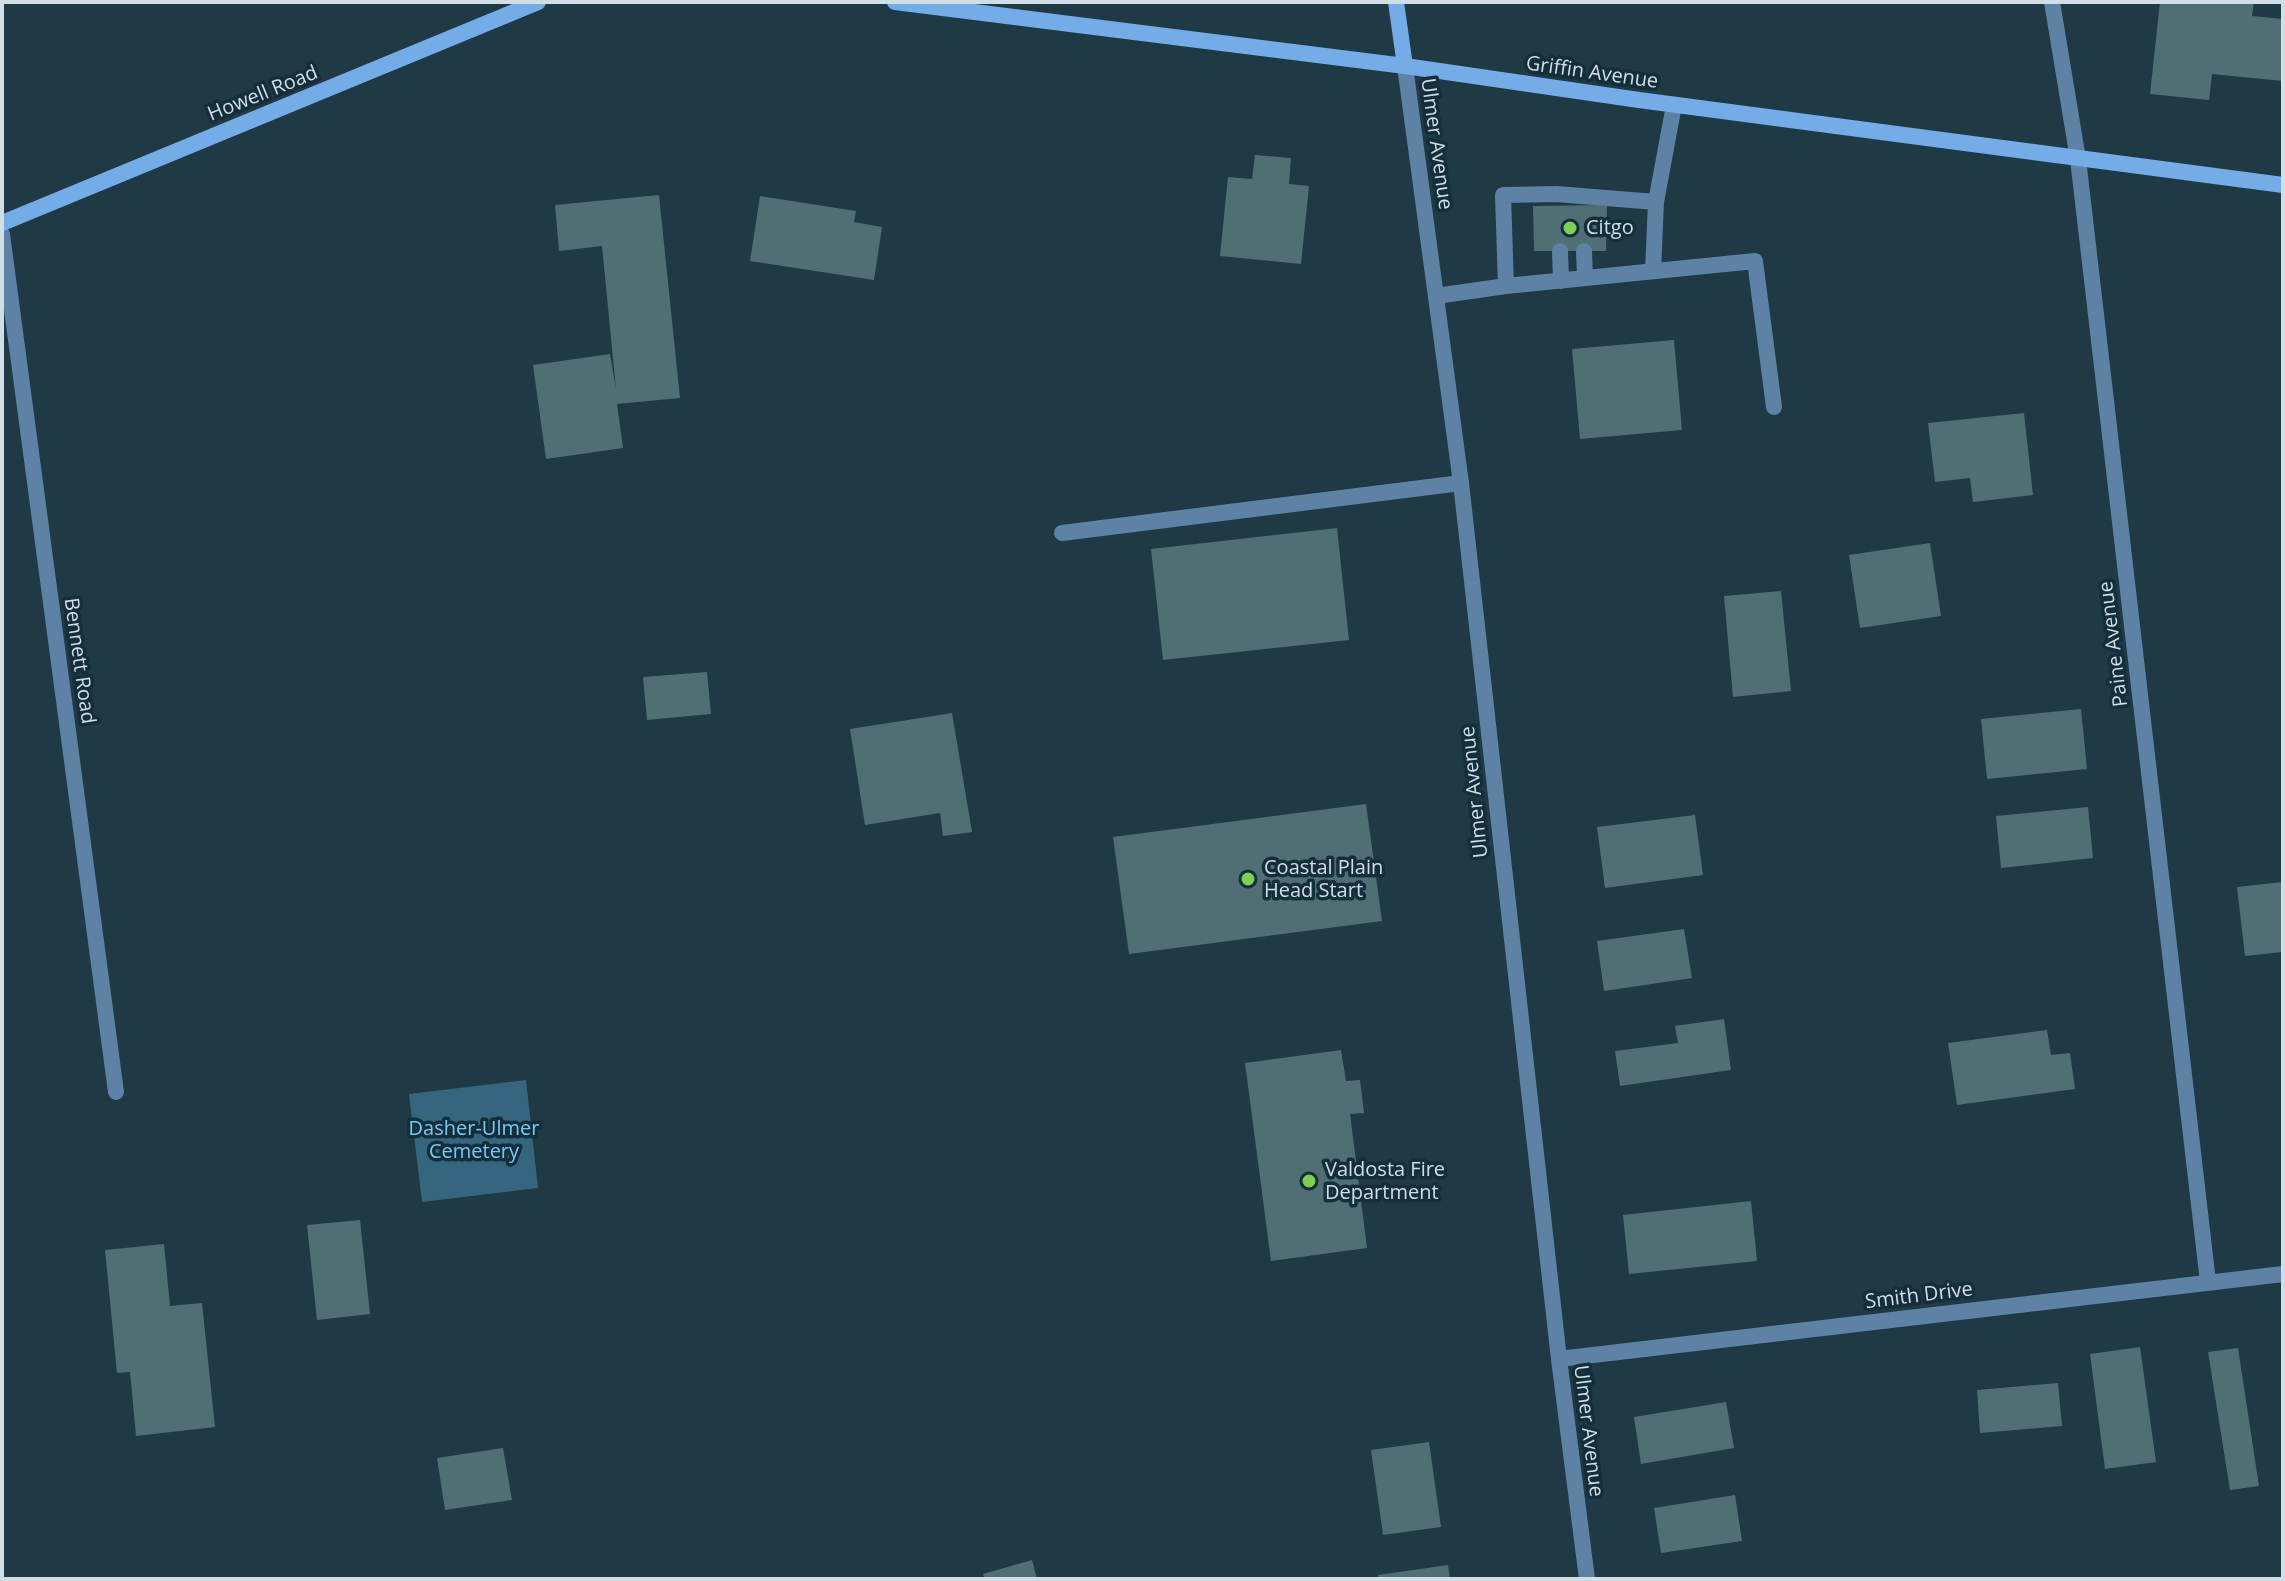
<!DOCTYPE html>
<style>
body{margin:0}
#map{position:relative;width:2285px;height:1581px;overflow:hidden;background:#1f3945;font-family:"Open Sans",sans-serif}
canvas{display:block}
.frame{position:absolute;inset:0;border:4px solid #d0dee6;pointer-events:none}
</style>
<div id="map">
<canvas width="2285" height="1581"></canvas>
<div class="frame"></div>
</div>
<script>
const ctx = document.querySelector('canvas').getContext('2d');
ctx.lineJoin = 'round';
function fill(path, color) { ctx.fillStyle = color; ctx.fill(path, 'evenodd'); }
function strokePath(path, color, width, dash) { ctx.strokeStyle = color; ctx.lineWidth = width; ctx.lineCap = dash ? 'butt' : 'round'; ctx.setLineDash(dash || []); ctx.stroke(path); }
function write(font, color, halo, rows, align = 'center') {
  ctx.font = font + ' "Open Sans",sans-serif'; ctx.lineWidth = 7; ctx.setLineDash([]); ctx.textBaseline = 'middle'; ctx.strokeStyle = halo; ctx.fillStyle = color; for (const [text, x, y, turn = 0] of rows) {
    ctx.save(); ctx.translate(x, y); ctx.rotate((+turn || 0) * Math.PI / 180); ctx.textAlign = isNaN(turn) ? turn : align; if (halo) ctx.strokeText(text, 0, 0); ctx.fillText(text, 0, 0); ctx.restore();
  }
}
fill(new Path2D(`
 M526 1080 538 1188 422 1202 409 1094Z`), '#35667e');
fill(new Path2D(`
 M2160 2H2254L2252 16 2283 19V81L2212 74 2209 100 2150 94Z
 M1255 155 1291 158 1289 184 1309 186 1301 264 1220 256 1228 177 1252 179Z
 M659 195 680 398 617 404 623 448 546 459 533 365 610 354 616 389 602 246 559 251 555 205Z
 M760 196 856 211 854 222 882 227 874 280 750 261Z
 M1607 205 1606 251H1534L1533 206Z
 M1674 340 1682 430 1580 439 1572 349Z
 M2024 413 2033 495 1973 502 1970 478 1935 482 1928 423Z
 M1337 528 1349 640 1163 660 1151 549Z
 M1930 543 1941 616 1860 628 1849 555Z
 M1781 591 1791 691 1733 697 1724 596Z
 M707 672 711 714 647 720 643 677Z
 M2081 709 2087 769 1987 779 1981 719Z
 M952 713 972 832 943 836 940 813 865 825 850 729Z
 M1366 804 1382 921 1129 954 1113 837Z
 M2088 807 2093 858 2001 868 1996 816Z
 M1695 815 1703 875 1605 888 1597 827Z
 M2283 882V952L2245 956 2237 887Z
 M1684 929 1692 978 1604 991 1597 941Z
 M1724 1019 1731 1070 1620 1086 1615 1051 1678 1043 1675 1026Z
 M2047 1030 2051 1055 2070 1053 2075 1089 1957 1105 1948 1043Z
 M1341 1050 1346 1081 1360 1080 1364 1113 1350 1114 1367 1248 1271 1261 1245 1063Z
 M1751 1201 1757 1261 1629 1274 1623 1215Z
 M360 1220 370 1314 317 1320 307 1225Z
 M164 1244 170 1306 202 1303 215 1427 136 1436 130 1372 117 1373 105 1250Z
 M2140 1347 2156 1462 2105 1469 2090 1354Z
 M2238 1348 2259 1486 2230 1490 2208 1352Z
 M2058 1383 2062 1426 1980 1433 1977 1390Z
 M1726 1402 1734 1448 1641 1464 1634 1417Z
 M1429 1442 1441 1527 1383 1535 1371 1450Z
 M503 1448 512 1500 445 1510 437 1458Z
 M1735 1495 1742 1541 1661 1553 1654 1508Z
 M1032 1560 1037 1579H985L983 1574Z
 M1448 1565 1450 1579H1379L1378 1575Z`), '#4f6f75');
strokePath(new Path2D(`
 M1560 251 1561 281
 M1584 251 1585 278
 M1653 271 1656 202
 M1506 286 1755 261 1774 407
 M1436 296 1506 286 1503 195 1556 194 1656 202 1674 105`), '#5e81a6', 16);
strokePath(new Path2D(`
 M2052 2 2078 159 2208 1282
 M2 234 116 1092
 M1062 533 1461 483
 M1559 1359 2283 1274`), '#5e81a6', 16);
strokePath(new Path2D(`
 M1405 66 1461 483 1559 1359 1587 1579`), '#5e81a6', 16);
strokePath(new Path2D(`
 M895 2 1405 66 1639 100 2283 185
 M1396 2 1405 66
 M2 223 538 2`), '#73ace7', 16);
for (const [x, y, r, color] of [
 [1570,228,8,"#7fd052"],
 [1248,879,8,"#7fd052"],
 [1309,1181,8,"#7fd052"]
]) { const dot = new Path2D(); dot.arc(x, y, r, 0, 2 * Math.PI); ctx.fillStyle = color; ctx.fill(dot); strokePath(dot, '#152e3b', 3); }
write('20px', '#d0dee6', '#152e3b', [
 ["Griffin Avenue",1592,73,8],
 ["Howell Road",263,94,-22],
 ["Ulmer Avenue",1436,144,82],
 ["Paine Avenue",2114,644,-97],
 ["Bennett Road",79,661,82],
 ["Ulmer Avenue",1475,792,-96],
 ["Smith Drive",1919,1296,-7],
 ["Ulmer Avenue",1588,1431,83]
]);
write('20px', '#d0dee6', '#152e3b', [
 ["Citgo",1586,228],
 ["Coastal Plain",1264,868],
 ["Head Start",1264,891],
 ["Valdosta Fire",1325,1170],
 ["Department",1325,1193]
], 'left');
write('20px', '#77caf3', '#152e3b', [
 ["Dasher-Ulmer",474,1129],
 ["Cemetery",474,1152]
]);
</script>
